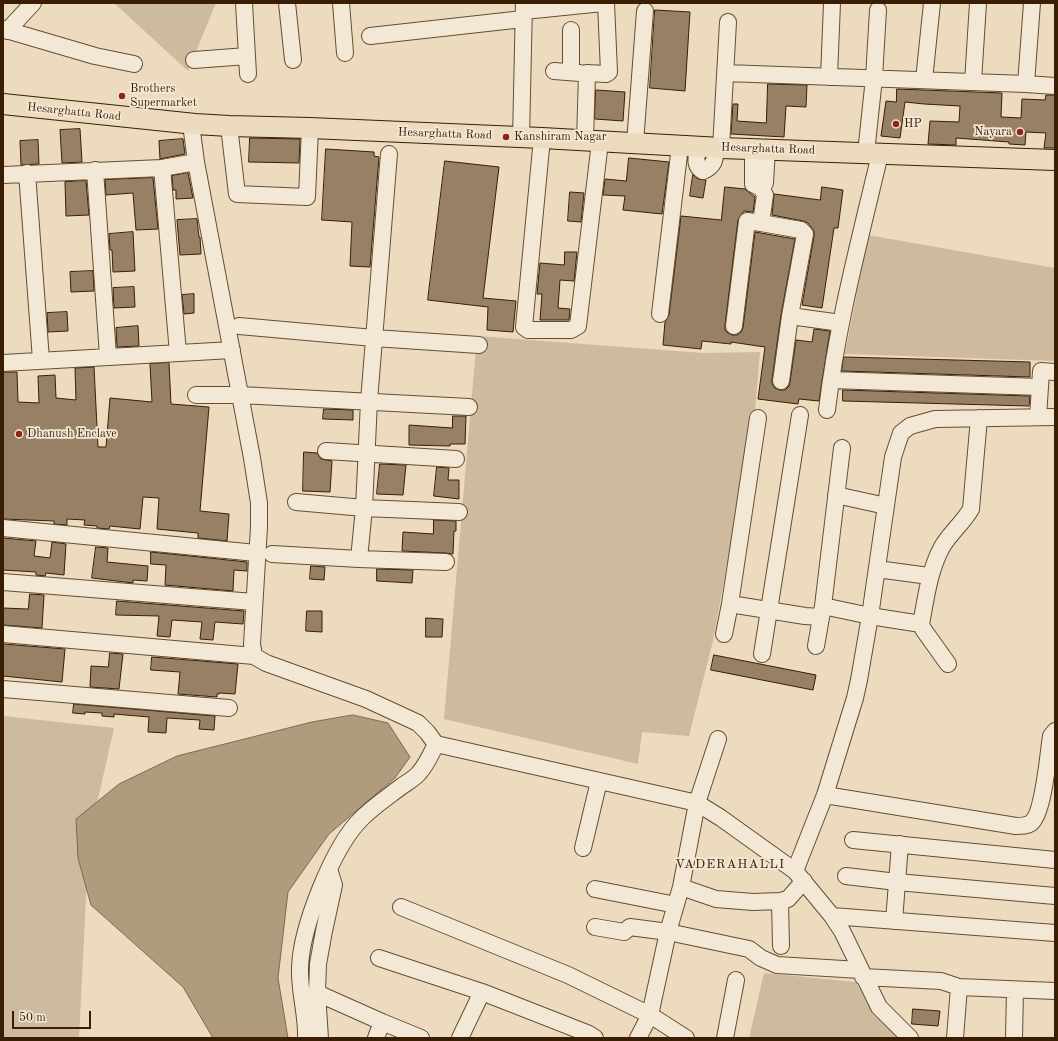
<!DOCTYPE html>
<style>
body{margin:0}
#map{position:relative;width:1058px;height:1041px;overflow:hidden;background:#eddbbf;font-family:"Old Standard TT",serif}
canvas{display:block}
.frame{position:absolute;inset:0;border:4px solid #391e03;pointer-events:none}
.scale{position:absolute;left:12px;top:1011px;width:79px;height:18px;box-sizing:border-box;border:2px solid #391e03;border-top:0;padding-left:5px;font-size:12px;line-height:14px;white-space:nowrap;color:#391e03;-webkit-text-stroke:3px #f3e8d5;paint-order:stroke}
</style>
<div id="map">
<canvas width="1058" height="1041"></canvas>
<div class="frame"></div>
<div class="scale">50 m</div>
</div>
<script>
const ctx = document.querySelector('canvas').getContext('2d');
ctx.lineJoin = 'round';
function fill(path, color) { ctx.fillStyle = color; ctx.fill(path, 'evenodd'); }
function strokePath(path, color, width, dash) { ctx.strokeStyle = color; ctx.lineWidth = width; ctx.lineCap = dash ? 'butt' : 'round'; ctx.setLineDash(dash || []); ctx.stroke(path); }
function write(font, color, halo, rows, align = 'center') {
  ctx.font = font + ' "Old Standard TT",serif'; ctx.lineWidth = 3.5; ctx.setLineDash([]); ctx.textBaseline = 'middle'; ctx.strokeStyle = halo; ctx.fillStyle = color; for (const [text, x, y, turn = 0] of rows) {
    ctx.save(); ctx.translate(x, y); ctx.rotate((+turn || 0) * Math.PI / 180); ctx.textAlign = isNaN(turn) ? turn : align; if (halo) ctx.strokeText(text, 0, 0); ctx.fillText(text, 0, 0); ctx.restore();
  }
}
fill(new Path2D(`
 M114 3H216L188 71Z
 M868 235 1055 268V361L845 354Z
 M477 336 703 353 760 352 755 411 713 641 689 736 642 732 638 764 444 719Z
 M3 716 114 728 89 839 79 1038H3Z
 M764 973 856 982 875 1016 902 1038H749Z`), '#cebb9f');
const water = new Path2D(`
 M353 715 388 723 410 757 395 778 329 834 288 892 278 978 288 1038H213L183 987 91 905 78 858 76 819 119 784 177 756 312 722Z`);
fill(water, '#b09b7f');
strokePath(water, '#80694d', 1);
const building = new Path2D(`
 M655 10 690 12 685 91 650 88Z
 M768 84 807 85 806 107 786 106 784 137 731 134 733 104H738L737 121 766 123Z
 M897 89 1002 93 1001 117 1021 118 1022 99 1045 100 1046 95H1055V148H1044L1046 133 1026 132 1025 145 1009 144V142L956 138V145L928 144 930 121 959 122 960 106 924 104 905 102 900 138 881 136 886 101 896 102Z
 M596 90 625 92 623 121 595 119Z
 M80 129 82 162 62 163 60 130Z
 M250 138 300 139 299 163 249 162Z
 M183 139 185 154 160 159 159 141Z
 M38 140 39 164 21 165 20 141Z
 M326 149 374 152V156L379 157 370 267 350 266 352 222 322 220Z
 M629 158 669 162 662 214 623 210 625 196 603 195 605 179 626 181Z
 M445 161 499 167 483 298 516 301 513 332 487 330 488 307 428 300Z
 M188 173 193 198 176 199V190H173L172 176Z
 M693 175 698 179 706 180 703 198 690 196Z
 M153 178 158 229 136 230 133 193 106 195 105 180Z
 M86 181 89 215 66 216 65 182Z
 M725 187 745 189 755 197 753 212 744 211 738 220 725 325V330L728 333 732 335H737L741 332 743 328 755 232 795 239 781 315 772 380V384L775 388 779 390H785L789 386 790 382 796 340 812 342 814 329 830 331 819 401 799 399 798 404 758 399 765 347 731 342V344L702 341 701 349 663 345 665 322 669 315 681 216 721 220Z
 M822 187 843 190 838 228H834L822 308 802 305 814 236V231L808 223 803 221 772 215 774 194 820 200Z
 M570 192 584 193 581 222 568 221Z
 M197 219 199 237H200L201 254 180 255 177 220Z
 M133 232 135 271 113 272 112 250H110L109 234Z
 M565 252H577L574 281 560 280 558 308 570 309 569 320H540L542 294H537L540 263 564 265Z
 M93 271 94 291 71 292 70 272Z
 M134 287 135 307 114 308 113 288Z
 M194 294V313L184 314 182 295Z
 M67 312 68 331 48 332 47 313Z
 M138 326 139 346 117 347 116 328Z
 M844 357 1030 362V377L842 371Z
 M169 363 171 404 209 407 200 511 229 514 227 541 198 538V533L157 529 159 498 143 497 140 529 110 526 109 529 97 528V526L84 525 85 520 67 519V525L54 524V521L3 519V372H17L18 402 39 403 38 376 55 375 56 398 76 400 75 368 94 367 98 447H106L110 398 152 402 150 364Z
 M843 390 1030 396 1029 406 843 401Z
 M324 409 353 410V420L323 419Z
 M453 416H466L465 444H450V446L409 445V425L452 428Z
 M304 452 317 453 321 459 332 461 330 492 303 491Z
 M380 464 406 465 403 495 377 494Z
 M437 467 449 468 448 480H459V499L434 496Z
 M434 520 456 521V531H454L453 554 446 553 402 551 403 532 433 534Z
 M3 538 36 541 34 556 50 558 52 542 66 544 64 575 46 573 45 576 36 575V572L3 570Z
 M96 547 108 548 107 562 148 566 147 581 133 580V583L92 578Z
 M151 552 247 562V571L234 570 233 591 165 585 166 565 151 564Z
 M311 566 325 567 324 580 310 579Z
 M377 569 413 570 412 583 377 581Z
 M30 594 44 595 42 628 3 625V608L28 609Z
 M117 601 244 611 243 624 215 622 213 640 200 639 202 622 172 620 170 637 157 636 159 616 116 615Z
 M307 611H322V632L306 631Z
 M426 618 443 619 442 637H426Z
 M3 644 65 649 62 682 3 676Z
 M110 653 123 654 119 689 90 687 91 666 108 667Z
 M714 655 816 675 813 690 711 670Z
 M152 657 238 664 235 694 219 693V694H217V697L178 694 180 672 151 670Z
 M74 704 215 716 214 730 199 729 200 720 167 718 166 733 148 732 149 717 114 714V717L102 716V713L85 712V714L73 713Z
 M913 1009 940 1011 938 1026 912 1024Z`);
fill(building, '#978065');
strokePath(building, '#391e03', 1);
const minor = new Path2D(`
 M244 3 248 74
 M287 3 293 60
 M341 3 345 53
 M524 11 603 3
 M3 29 95 56 134 64
 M7 31 33 3
 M370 36 523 19
 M194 60 247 56
 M554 71 580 73
 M571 72V30
 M726 73 1026 84 1055 86
 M829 77 832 3
 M924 80 932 3
 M973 82 978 3
 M1026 84 1032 3
 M191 124 196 162 252 458 259 503V527L252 644 254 656 266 663 366 699 418 723 427 732 436 744C431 754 427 764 419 773 415 778 408 782 402 786 389 796 374 806 362 818 333 846 301 928 300 968 299 992 307 1015 306 1038
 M229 126 237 194 307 197 310 128
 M521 138 524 3
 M542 138 524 327 528 330H571L578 326 600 142
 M585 141 587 73 606 74 609 72 606 3
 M635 143 645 11
 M698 147C697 156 693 166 703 171 715 166 715 159 716 148
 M721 148 728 22
 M753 149V184L761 188 765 195 761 223 801 230 805 234 790 316
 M866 153 874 78 878 10
 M162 168 196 162
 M95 170 108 356
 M27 173 41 360
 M3 175 162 168 178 353
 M761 188 765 183 767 149
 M660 314 680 146
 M239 326 374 338 479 345
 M734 326 747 221 761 223
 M3 363 232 350
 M831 380 1040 387 1038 417
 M781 381 790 316 841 323
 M1040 387 1041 371 1055 372
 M196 395H240L469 407
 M827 410C837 324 860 239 880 154
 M326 451 456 459
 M836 495 886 506
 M296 502 364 508 459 512
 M3 528 256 553
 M272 554 359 559 446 562
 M359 559 364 508 369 401 389 154
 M877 569 929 576
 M3 582 254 602
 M730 604 758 418
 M823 606 870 616 921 624
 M3 634 254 656
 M724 634 730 604 805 616 821 617
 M816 646 823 606 842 448
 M762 654 800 415
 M948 664 923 629 921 624C926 598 929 571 942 547 950 533 963 523 971 509L979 418
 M3 689 229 708
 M436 744 697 803 721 818 795 871 832 916 842 931 879 1007 910 1038
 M825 795 1016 826C1022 826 1027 826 1031 823 1044 813 1048 754 1051 736L1055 731
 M853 840 1055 860
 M583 848 599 781
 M795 871 825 795 855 698 859 680 870 616 893 457 901 433 910 426 935 419 1055 417
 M846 876 897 882 1055 896
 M681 887 716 899 753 902 780 901 788 899 804 881
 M595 889 676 905
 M780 901 781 946
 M401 907 568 975 650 1015 686 1038
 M832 916 1055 933
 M894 921 900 844
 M595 927 624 932 630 927 668 932 749 949 761 958 777 965 860 970
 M379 958 482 992 589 1034 595 1038
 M863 977 941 981 959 987 1055 991
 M317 993 318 964 324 931 334 885 329 869
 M320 1038 317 993 382 1022 421 1038
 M376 1038 382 1022
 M460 1038 482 992
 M638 1038 650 1015 668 932 681 887 697 803 718 739
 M725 1038 736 980
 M955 1038 959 987
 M1014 1038 1015 990`);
const major = new Path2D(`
 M3 104 195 124 229 126 310 128 542 138 721 148 1055 160`);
strokePath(minor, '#664d32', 18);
strokePath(major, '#391e03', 22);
strokePath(minor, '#f3e8d5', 16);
strokePath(major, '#eddbbf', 20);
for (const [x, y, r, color] of [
 [122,96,4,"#8f2418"],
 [896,124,4,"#8f2418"],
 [1020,132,4,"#8f2418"],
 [506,137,4,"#8f2418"],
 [19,434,4,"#8f2418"]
]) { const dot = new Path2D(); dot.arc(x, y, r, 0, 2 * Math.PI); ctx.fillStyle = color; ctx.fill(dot); strokePath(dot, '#f3e8d5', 1.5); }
write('12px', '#391e03', '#f3e8d5', [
 ["Brothers",130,89],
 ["Supermarket",130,103],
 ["HP",904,124],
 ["Nayara",1012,132,"right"],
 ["Kanshiram Nagar",514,137],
 ["Dhanush Enclave",27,434]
], 'left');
write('12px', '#391e03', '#f3e8d5', [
 ["Hesarghatta Road",74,112,6],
 ["Hesarghatta Road",445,134,2],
 ["Hesarghatta Road",768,149,2]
]);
ctx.letterSpacing = '1px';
write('13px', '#391e03', '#f3e8d5', [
 ["VADERAHALLI",730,865]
]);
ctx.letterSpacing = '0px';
</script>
